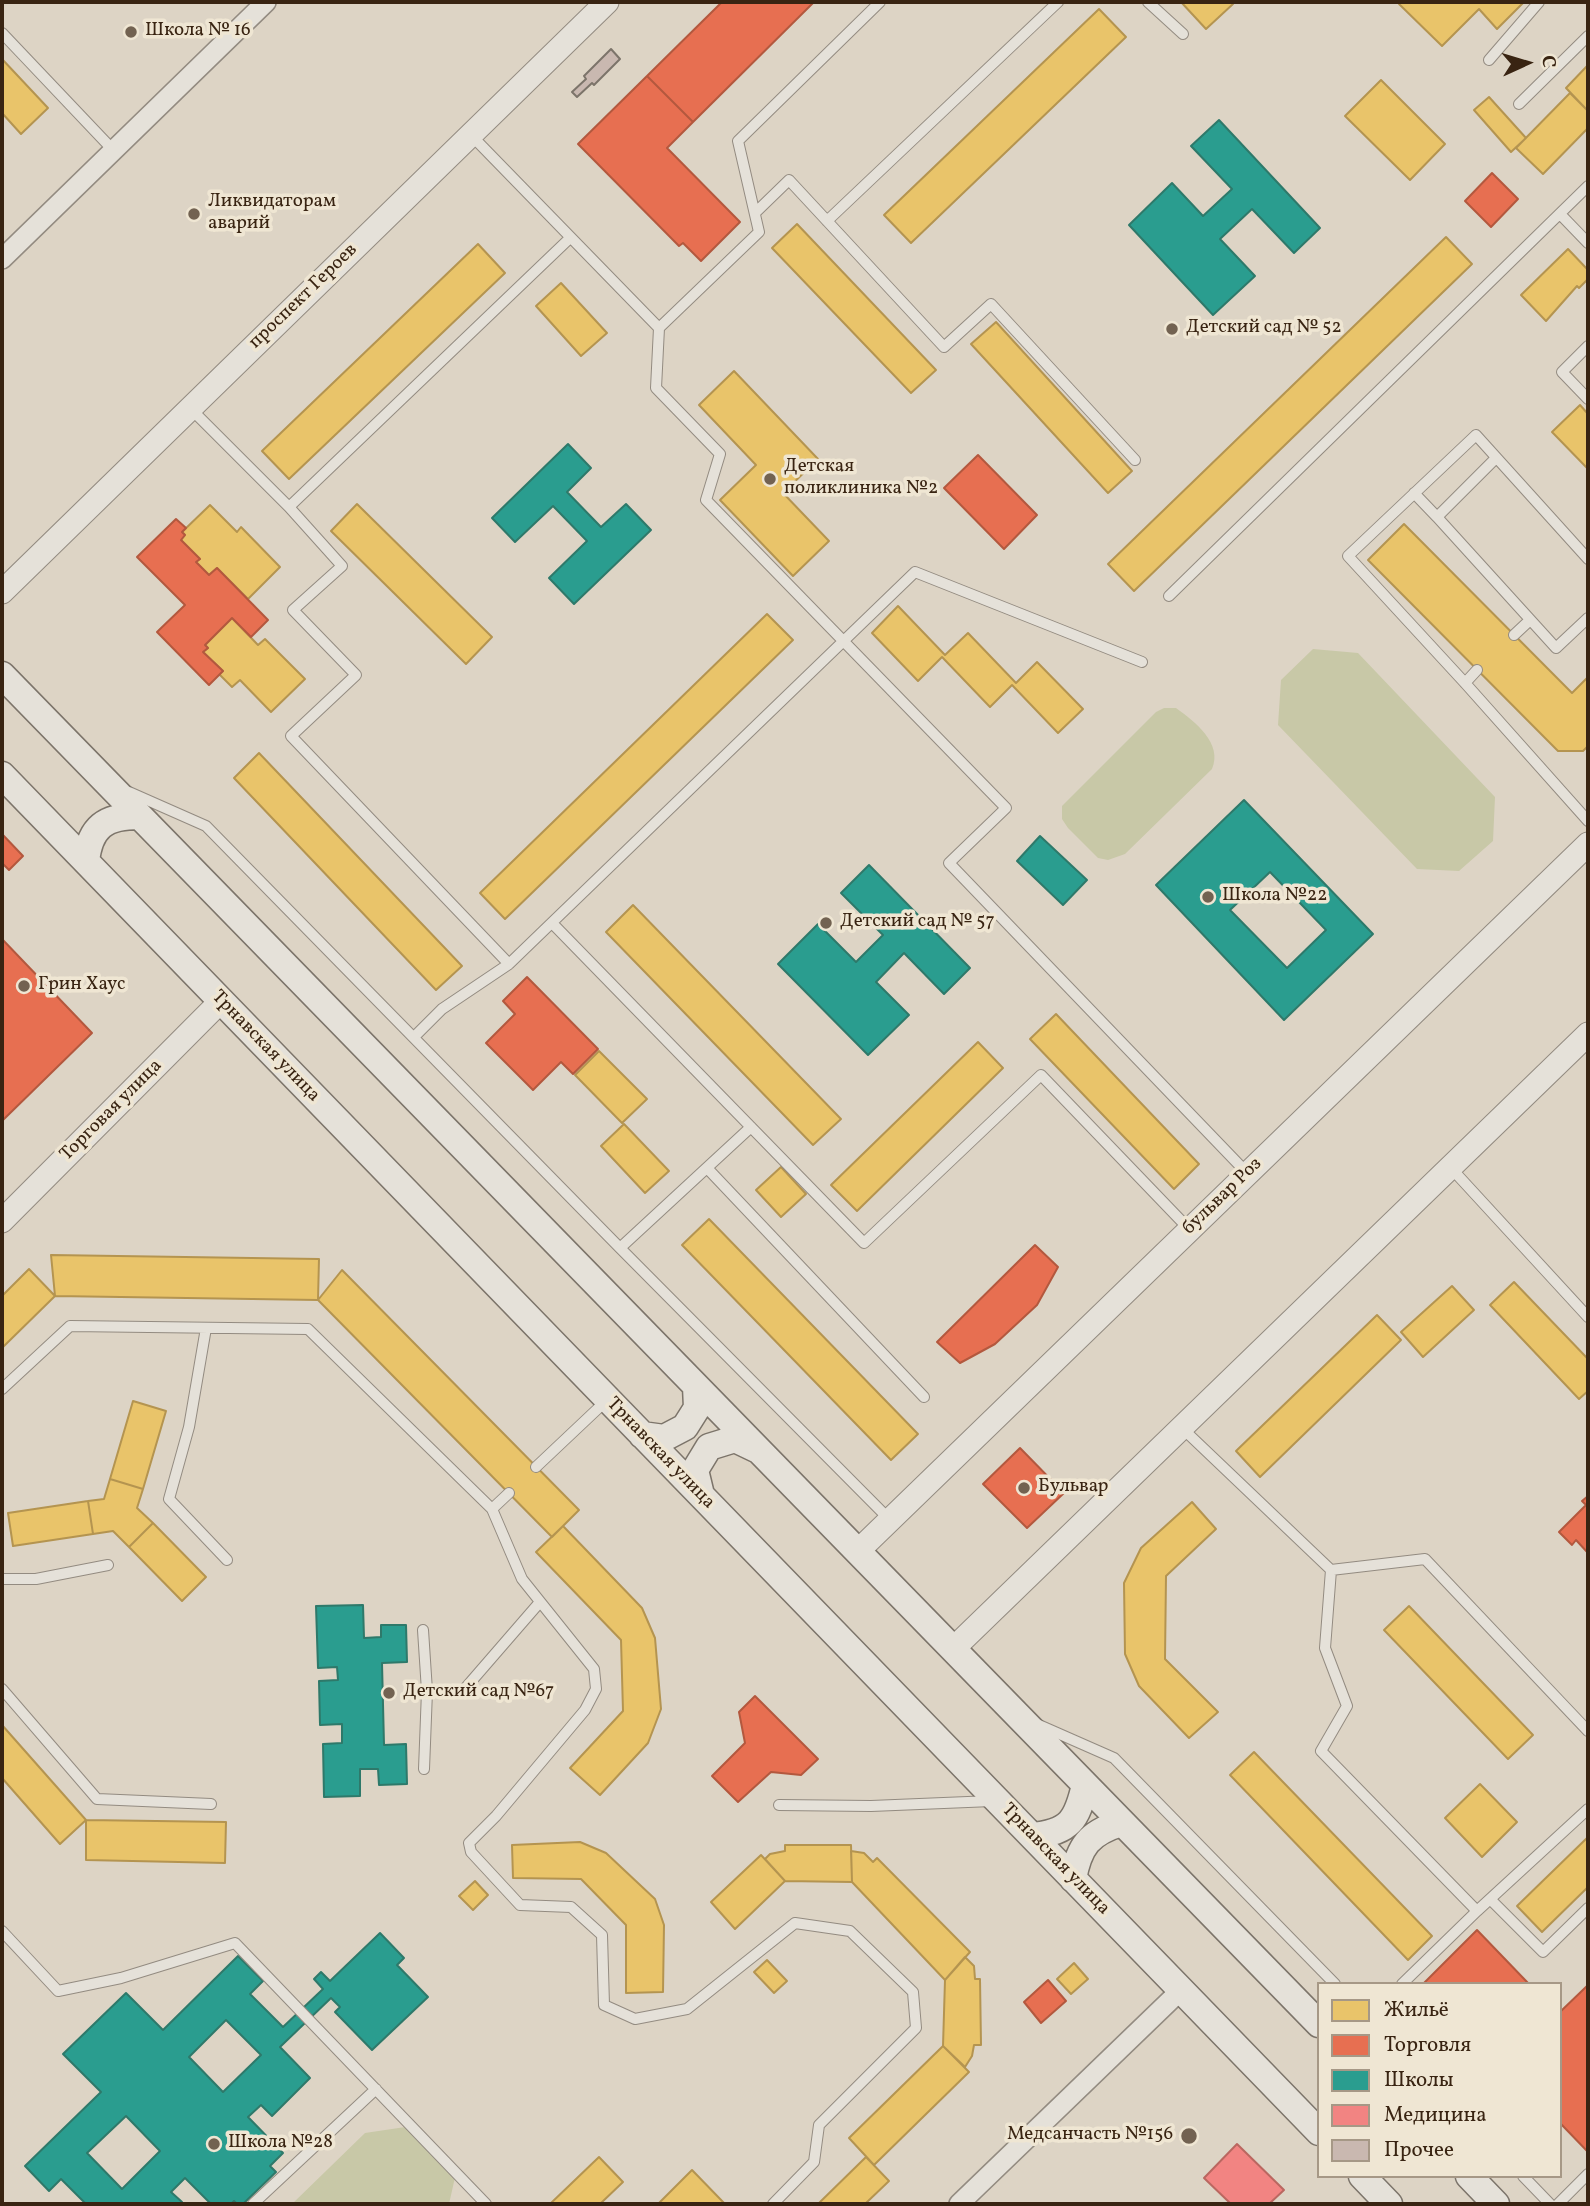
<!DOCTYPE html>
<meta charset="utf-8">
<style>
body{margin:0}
#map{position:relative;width:1590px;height:2206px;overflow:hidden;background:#ddd4c5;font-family:Vollkorn,serif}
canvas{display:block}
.frame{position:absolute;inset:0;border:4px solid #392412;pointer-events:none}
.legend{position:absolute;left:1317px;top:1982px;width:245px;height:196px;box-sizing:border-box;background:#efe6d3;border:2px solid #a69886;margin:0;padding:9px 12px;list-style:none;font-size:21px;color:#392412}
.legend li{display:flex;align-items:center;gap:14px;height:35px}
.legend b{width:35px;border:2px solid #a69886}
.north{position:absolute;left:1492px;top:28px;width:70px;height:70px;-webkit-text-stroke:5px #efe6d3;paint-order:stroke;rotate:86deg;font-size:19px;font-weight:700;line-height:28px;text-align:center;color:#392412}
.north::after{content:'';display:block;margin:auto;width:24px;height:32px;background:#392412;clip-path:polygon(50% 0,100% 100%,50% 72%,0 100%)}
</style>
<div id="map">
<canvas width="1590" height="2206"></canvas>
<div class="frame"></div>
<ul class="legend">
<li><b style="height:19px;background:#e9c46a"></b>Жильё</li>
<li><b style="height:19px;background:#e76f51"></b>Торговля</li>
<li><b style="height:19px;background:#2a9d8f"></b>Школы</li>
<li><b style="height:19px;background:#f28482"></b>Медицина</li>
<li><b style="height:19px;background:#c9b8b0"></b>Прочее</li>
</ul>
<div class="north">С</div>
</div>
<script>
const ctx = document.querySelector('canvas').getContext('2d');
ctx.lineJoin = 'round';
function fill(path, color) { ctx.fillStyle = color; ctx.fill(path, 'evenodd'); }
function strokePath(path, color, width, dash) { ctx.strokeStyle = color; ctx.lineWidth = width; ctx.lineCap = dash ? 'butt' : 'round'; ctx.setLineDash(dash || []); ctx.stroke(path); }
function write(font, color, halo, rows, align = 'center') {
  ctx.font = font + ' Vollkorn,serif'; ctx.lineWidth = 7; ctx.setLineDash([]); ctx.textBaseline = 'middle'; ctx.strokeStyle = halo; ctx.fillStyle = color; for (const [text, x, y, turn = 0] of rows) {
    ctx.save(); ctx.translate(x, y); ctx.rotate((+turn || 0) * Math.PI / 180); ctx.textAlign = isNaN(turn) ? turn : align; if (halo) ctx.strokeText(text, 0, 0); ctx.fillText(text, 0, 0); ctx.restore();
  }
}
fill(new Path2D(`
 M1313 649 1358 653 1495 797 1493 841 1459 871 1417 869 1278 725 1281 680Z
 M1164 708H1176C1195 722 1223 743 1212 769L1125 854 1108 860 1098 858 1068 828 1062 819V806L1156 712Z
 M412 2126 456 2173 449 2204H292L365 2133Z`), '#c8c8a7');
const homes = new Path2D(`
 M1181 2H1231L1233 4 1206 29Z
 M1401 2H1524L1497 29 1479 9 1442 46 1399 4Z
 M1099 9 1126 37 911 243 884 215Z
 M2 59 48 108 21 134 2 113Z
 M1588 65V111L1566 88Z
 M1381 80 1445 144 1410 180 1345 116Z
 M1570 93 1588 111V128L1543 174 1516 148Z
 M1489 97 1526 138 1511 152 1474 110Z
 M797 224 936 370 911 393 772 248Z
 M1446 237 1472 264 1134 591 1108 564Z
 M478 244 505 273 289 479 262 451Z
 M1568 249 1588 270V279L1579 288 1577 286 1546 321 1521 295Z
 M561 283 607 333 581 356 536 306Z
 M996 322 1132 471 1108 493 971 344Z
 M734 371 818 459 783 493 829 541 793 576 720 500 756 465 699 405Z
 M1580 405 1588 414V469L1552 432Z
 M357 504 492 637 466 664 331 531Z
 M210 505 237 532 241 527 280 567 248 599 217 568 209 575 196 562 200 559 181 540 185 535 182 532Z
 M1404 524 1572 693 1588 677V746L1583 751H1558L1368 560Z
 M898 606 945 655 968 633 1016 683 1037 662 1083 709 1058 733 1012 685 990 707 942 657 918 681 872 633Z
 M767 614 793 640 505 919 480 893Z
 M232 618 258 645 265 639 305 679 271 712 240 680 232 687 219 674 223 671 203 652 208 648 205 645Z
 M259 753 462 966 436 990 234 778Z
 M633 905 841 1119 813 1145 606 932Z
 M1056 1014 1199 1164 1174 1189 1030 1039Z
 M978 1042 1003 1068 857 1211 831 1185Z
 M599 1051 647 1099 622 1123 575 1075Z
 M624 1124 669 1171 645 1193 601 1146Z
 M781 1167 806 1194 781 1217 756 1190Z
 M709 1219 918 1434 891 1460 682 1245Z
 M51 1255 319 1259 318 1300 55 1296Z
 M29 1269 55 1296 2 1348V1296Z
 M342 1270 579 1510 552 1537 318 1300Z
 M1514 1282 1588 1359V1391L1579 1399 1490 1305Z
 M1452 1286 1474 1310 1423 1357 1401 1332Z
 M1377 1315 1401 1340 1260 1477 1236 1451Z
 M133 1401 166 1411 143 1489 110 1479Z
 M110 1479 143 1489 137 1508 153 1523 129 1547 113 1531 93 1534 88 1501 104 1499Z
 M88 1501 93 1534 13 1546 8 1513Z
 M1192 1502 1216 1529 1166 1576 1165 1659 1218 1712 1189 1738 1139 1686 1125 1654 1124 1583 1141 1548Z
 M153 1523 206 1577 182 1601 129 1547Z
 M563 1526 642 1608 655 1638 661 1709 648 1743 600 1795 570 1768 623 1711 621 1640 536 1552Z
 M1409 1606 1533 1735 1508 1759 1384 1630Z
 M2 1725 86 1820 60 1844 2 1778Z
 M1254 1752 1432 1936 1408 1960 1230 1775Z
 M1480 1784 1517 1822 1482 1857 1445 1818Z
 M86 1820 226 1822 225 1863 86 1860Z
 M1588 1837V1887L1542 1932 1517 1906Z
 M580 1842 606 1853 655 1899 664 1925 663 1992 626 1993V1925L581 1879 513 1878 512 1845Z
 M785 1845H851L852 1882 785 1881 765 1859 770 1854 785 1851Z
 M851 1851 864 1853 873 1862 877 1858 970 1952 945 1980 852 1882Z
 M761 1855 785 1881 735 1929 711 1902Z
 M475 1881 488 1895 473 1910 459 1896Z
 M965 1957 974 1966 975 1979H980L981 2045H974L972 2056 965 2067 943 2046 945 1980Z
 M767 1960 787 1981 774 1993 754 1972Z
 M1074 1963 1088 1979 1071 1994 1057 1979Z
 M943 2046 969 2072 874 2165 849 2138Z
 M599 2157 623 2182 600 2204H550Z
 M866 2157 889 2181 865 2204H818Z
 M692 2170 725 2204H658Z`);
fill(homes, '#e9c46a');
strokePath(homes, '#b49450', 2);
const shops = new Path2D(`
 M722 2H814L693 122 647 76Z
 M647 76 693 122 667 148 740 222 701 261 683 243 679 246 578 144Z
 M1492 173 1518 199 1491 227 1465 201Z
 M978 455 1037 515 1004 549 944 488Z
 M176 519 186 528 182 532 185 535 181 540 200 559 196 562 209 575 217 568 268 620 251 637 232 618 205 645 208 648 203 652 223 671 209 685 157 632 185 605 137 557Z
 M2 834 23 856 9 870 2 863Z
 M2 939 92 1033 2 1121Z
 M527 977 598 1049 573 1074 561 1062 533 1090 486 1043 515 1014 503 1001Z
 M1035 1245 1058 1267 1037 1305 995 1344 960 1363 937 1342Z
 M1020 1448 1064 1493 1027 1528 983 1484Z
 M1588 1496V1553L1576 1540 1572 1545 1559 1532 1586 1505 1582 1501Z
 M755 1696 818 1759 801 1775 771 1772 738 1802 712 1776 745 1743 739 1712Z
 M1477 1930 1528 1983 1527 1984H1423Z
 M1048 1980 1066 2001 1041 2023 1024 2002Z
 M1588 1985V2152L1560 2123V2012Z`);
fill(shops, '#e76f51');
strokePath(shops, '#b3583e', 2);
const schools = new Path2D(`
 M1219 120 1320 228 1294 253 1252 209 1220 239 1255 276 1213 315 1129 225 1172 183 1203 216 1232 189 1191 146Z
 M568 444 591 468 567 492 601 527 626 504 651 530 574 604 549 578 587 541 553 506 515 542 492 518Z
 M1244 800 1373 934 1284 1020 1156 885ZM1270 872 1326 930 1287 968 1230 910Z
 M1040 836 1087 880 1063 905 1017 861Z
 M869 865 970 968 944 994 904 953 876 982 909 1015 868 1055 778 964 818 924 856 962 883 935 841 893Z
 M363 1605 364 1638 381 1637V1625H406L407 1662 382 1663 384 1745 406 1744 407 1784 379 1785 378 1769H360V1796L324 1797 323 1744 342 1743V1724L320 1725 319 1681 338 1680 337 1667 318 1668 316 1606Z
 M380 1933 404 1958 397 1965 428 1997 372 2050 335 2012 340 2007 331 1998 280 2047 310 2078 272 2116 261 2105 248 2117 283 2153 270 2166 276 2172 243 2204H237L234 2201 231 2204H211L185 2178 171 2192 182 2202 180 2204H86L61 2179 49 2191 25 2166 101 2092 63 2054 126 1993 163 2030 238 1956 263 1981 250 1994 283 2027 323 1989 314 1979 321 1972 330 1981ZM226 2020 261 2055 223 2092 189 2057ZM126 2116 160 2151 122 2189 87 2153Z`);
fill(schools, '#2a9d8f');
strokePath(schools, '#2e796a', 2);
const health = new Path2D(`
 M1237 2144 1284 2190 1269 2204H1231L1204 2178Z`);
fill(health, '#f28482');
strokePath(health, '#ba6760', 2);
const building = new Path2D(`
 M611 49 620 59 594 85 592 83 577 97 572 92 586 79 584 76Z`);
fill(building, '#c9b8b0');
strokePath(building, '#7c746a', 2);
const service = new Path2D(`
 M1148 2 1183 34
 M2 33 114 151
 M1489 60 1539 2
 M1519 104 1588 36
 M471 135 659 328 656 388 720 454 706 500 1006 808 949 863 1247 1173
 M755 213 789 180 944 347 991 304 1135 460
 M1560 214 1588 243
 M827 221 1058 2
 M659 328 759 232 738 141 880 2
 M1588 346 1562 372 1588 399
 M191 409 289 507 342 566 293 610 356 675 291 736 509 964
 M1496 458 1437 517 1556 648 1588 618
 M1414 493 1437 517
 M289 507 570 238
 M1588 559 1476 435 1348 556 1465 683 1588 821
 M1169 596 1588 186
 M1514 635 1530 620
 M1465 683 1477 670
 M129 792 206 826 620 1248 890 1520
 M552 923 864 1243 1041 1075 1189 1229
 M414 1037 442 1009 509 964 915 572 1142 662
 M707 1168 924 1397
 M1451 1168 1588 1317
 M620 1248 751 1127
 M206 1328 189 1427 169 1499 227 1560
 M2 1389 70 1326 308 1329 492 1509 522 1579 594 1669 596 1689 585 1710 496 1816 469 1843 471 1852 520 1905 571 1907 602 1935 604 2005 635 2019 687 2009 795 1923 850 1931 913 1992 916 2028 819 2125 814 2162 773 2204
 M1182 1428 1331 1570 1325 1648 1347 1706 1321 1751 1477 1911
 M536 1467 607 1400
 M492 1509 509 1493
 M1331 1570 1425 1559 1588 1731
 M2 1579H36L108 1565
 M423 1630 427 1691 462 1692 540 1602
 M2 1689 97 1799 211 1804
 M1039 1725 1114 1758 1335 1984
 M424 1769 427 1691
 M779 1805 871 1806 992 1801
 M1490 1899 1543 1952 1588 1908
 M2 1931 58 1991 121 1978 235 1943 486 2204
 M1402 1984 1477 1911 1588 1809
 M1523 2176 1550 2204
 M253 2204 376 2089
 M1558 2204 1588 2174`);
const minor = new Path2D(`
 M2 259 266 2
 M959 2204 1181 1990`);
const tertiary = new Path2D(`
 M2 592 607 2
 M2 1221 221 1001
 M858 1551 1588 844
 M953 1649 1588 1034`);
const secondary = new Path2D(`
 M2 675 1319 2024
 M2 775 1319 2132
 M86 861C90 827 105 816 139 816
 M642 1435 664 1438 685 1427 697 1408 696 1386
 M701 1495 695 1470 709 1447 735 1439 758 1450
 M1032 1836C1070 1832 1077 1820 1085 1785
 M1073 1879C1079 1846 1089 1833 1121 1823
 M1362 2176 1389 2204
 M1469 2176 1496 2204`);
strokePath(service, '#938b81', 12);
strokePath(minor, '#938b81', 22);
strokePath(tertiary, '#938b81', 25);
strokePath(secondary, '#7c746a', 29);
strokePath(service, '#e5e1d9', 10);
strokePath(minor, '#e5e1d9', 19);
strokePath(tertiary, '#e5e1d9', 23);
strokePath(secondary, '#e5e1d9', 26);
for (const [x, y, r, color] of [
 [131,32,7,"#726251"],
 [194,214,7,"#726251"],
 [1172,329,7,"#726251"],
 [770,479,7,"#726251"],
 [1208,897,7,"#726251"],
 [826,923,7,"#726251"],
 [24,986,7,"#726251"],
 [1024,1488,7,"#726251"],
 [389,1693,7,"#726251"],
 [1189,2136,9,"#726251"],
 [214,2144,7,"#726251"]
]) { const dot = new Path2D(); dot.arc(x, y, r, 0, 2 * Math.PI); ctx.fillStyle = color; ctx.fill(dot); strokePath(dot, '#efe6d3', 2.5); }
write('19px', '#392412', '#efe6d3', [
 ["Школа № 16",145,32],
 ["Ликвидаторам",208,203],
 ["аварий",208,225],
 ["Детский сад № 52",1186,329],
 ["Детская",784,468],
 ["поликлиника №2",784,490],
 ["Школа №22",1222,897],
 ["Детский сад № 57",840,923],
 ["Грин Хаус",38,986],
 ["Бульвар",1038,1488],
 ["Детский сад №67",403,1693],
 ["Медсанчасть №156",1173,2136,"right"],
 ["Школа №28",228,2144]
], 'left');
write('19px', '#392412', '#efe6d3', [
 ["проспект Героев",304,297,-44],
 ["Трнавская улица",265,1047,46],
 ["Торговая улица",112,1111,-45],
 ["бульвар Роз",1223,1197,-44],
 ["Трнавская улица",660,1454,46],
 ["Трнавская улица",1055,1860,46]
]);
</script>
